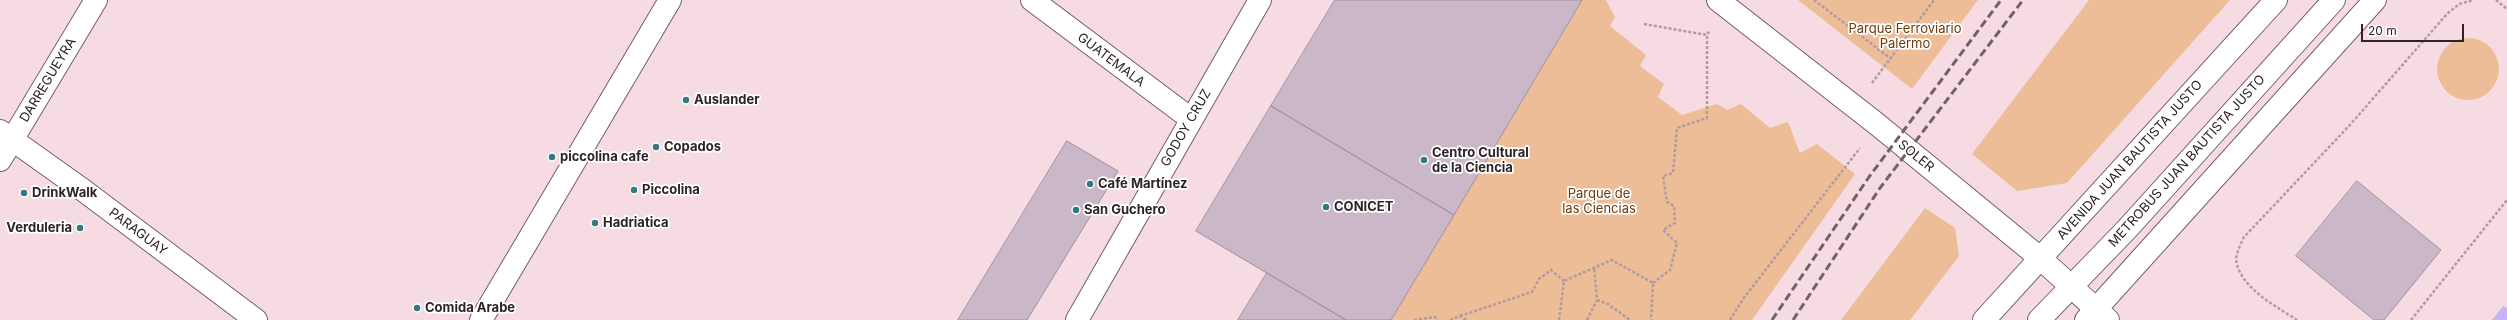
<!DOCTYPE html>
<meta charset="utf-8">
<style>
body{margin:0}
#map{position:relative;width:2507px;height:320px;overflow:hidden;background:#f6dbe3;font-family:Inter,sans-serif}
canvas{display:block}
.scale{position:absolute;left:2361px;top:24px;width:103px;height:18px;box-sizing:border-box;border:2px solid #2e2427;border-top:0;padding-left:5px;font-size:12px;line-height:14px;white-space:nowrap;color:#2e2427;-webkit-text-stroke:3px #fff;paint-order:stroke}
</style>
<div id="map">
<canvas width="2507" height="320"></canvas>
<div class="scale">20 m</div>
</div>
<script>
const ctx = document.querySelector('canvas').getContext('2d');
ctx.lineJoin = 'round';
function fill(path, color) { ctx.fillStyle = color; ctx.fill(path, 'evenodd'); }
function strokePath(path, color, width, dash) { ctx.strokeStyle = color; ctx.lineWidth = width; ctx.lineCap = dash ? 'butt' : 'round'; ctx.setLineDash(dash || []); ctx.stroke(path); }
function write(font, color, halo, rows, align = 'center') {
  ctx.font = font + ' Inter,sans-serif'; ctx.lineWidth = 3.5; ctx.setLineDash([]); ctx.textBaseline = 'middle'; ctx.strokeStyle = halo; ctx.fillStyle = color; for (const [text, x, y, turn = 0] of rows) {
    ctx.save(); ctx.translate(x, y); ctx.rotate((+turn || 0) * Math.PI / 180); ctx.textAlign = isNaN(turn) ? turn : align; if (halo) ctx.strokeText(text, 0, 0); ctx.fillText(text, 0, 0); ctx.restore();
  }
}
fill(new Path2D(`
 M1582 0H1606L1615 17 1610 26 1646 55 1640 66 1664 84 1658 97 1682 115 1717 104 1727 110 1741 104 1770 128 1788 122 1800 153 1817 144 1855 174 1752 320H1391Z
 M1798 0H1978L1912 89Z
 M2089 0H2230L2067 183 2017 191 1972 154Z
 M2437 69a31 31 0 1 1 62 0a31 31 0 1 1-62 0Z
 M1925 208 1955 228 1959 256 1910 320H1841Z`), '#edbd98');
fill(new Path2D(`
 M2503 306 2507 308V320H2492Z`), '#c7b3f5');
const building = new Path2D(`
 M1335 0H1582L1454 215 1271 106Z
 M1271 106 1454 215 1391 320H1346L1196 231Z
 M1067 141 1118 171 1027 320H958Z
 M2357 181 2441 250 2384 320H2374L2296 256Z
 M1267 273 1346 320H1238Z`);
fill(building, '#cab8c9');
strokePath(building, '#a190a0', 1);
const minor = new Path2D(`
 M1032 0 1191 119
 M1718 0 1878 125 2040 258 2108 320
 M0 131 83 190 256 320
 M0 160 96 0
 M481 320 670 0
 M1077 320 1260 0
 M2039 320 2127 229 2334 0`);
const major = new Path2D(`
 M1984 320 2276 0
 M2086 320 2375 0`);
strokePath(minor, '#755e65', 24);
strokePath(major, '#755e65', 24);
strokePath(new Path2D(`
 M1814 0 1890 58
 M2496 0 2507 9
 M1644 24 1707 35
 M1872 83 1934 0
 M1653 283 1670 270 1677 243 1663 230 1675 223 1674 206 1667 202 1663 176 1673 173 1677 128 1707 118V35L1710 30
 M1597 300 1608 304 1630 320
 M1460 316 1532 292 1539 279 1551 270 1564 281
 M1414 320 1435 317 1438 320
 M1450 320 1460 316 1466 320
 M1559 320 1564 281 1612 260 1653 283 1651 320
 M1587 320 1597 300 1594 267
 M1730 320 1743 299 1860 148
 M2297 320C2276 306 2240 288 2236 260 2236 254 2241 243 2244 237L2349 126 2447 14 2459 4 2473 0
 M2411 320 2507 200`), '#b09ba1', 2.5, [3, 2]);
strokePath(minor, '#fff', 22);
strokePath(major, '#fff', 22);
strokePath(new Path2D(`
 M1772 320 1869 177 2001 0
 M1793 320 1880 188 2023 0`), '#716266', 3, [8, 4]);
for (const [x, y, r, color] of [
 [686,100,4,"#317983"],
 [656,147,4,"#317983"],
 [552,157,4,"#317983"],
 [1424,160,4,"#317983"],
 [1090,184,4,"#317983"],
 [634,190,4,"#317983"],
 [24,193,4,"#317983"],
 [1326,207,4,"#317983"],
 [1076,210,4,"#317983"],
 [595,223,4,"#317983"],
 [80,228,4,"#317983"],
 [417,308,4,"#317983"]
]) { const dot = new Path2D(); dot.arc(x, y, r, 0, 2 * Math.PI); ctx.fillStyle = color; ctx.fill(dot); strokePath(dot, '#fff', 1.5); }
write('13px', '#6b3b0c', '#fff', [
 ["Parque Ferroviario",1905,29],
 ["Palermo",1905,44],
 ["Parque de",1599,194],
 ["las Ciencias",1599,209]
]);
write('13px', '#2e2427', '#fff', [
 ["GUATEMALA",1111,60,37],
 ["DARREGUEYRA",48,80,-59],
 ["GODOY CRUZ",1186,128,-60],
 ["SOLER",1916,156,39],
 ["AVENIDA JUAN BAUTISTA JUSTO",2130,160,-48],
 ["METROBUS JUAN BAUTISTA JUSTO",2187,161,-48],
 ["PARAGUAY",138,232,37]
]);
write('bold 13px', '#2e2427', '#fff', [
 ["Auslander",694,100],
 ["Copados",664,147],
 ["Centro Cultural",1432,153],
 ["de la Ciencia",1432,168],
 ["piccolina cafe",560,157],
 ["Café Martínez",1098,184],
 ["Piccolina",642,190],
 ["DrinkWalk",32,193],
 ["CONICET",1334,207],
 ["San Guchero",1084,210],
 ["Hadriatica",603,223],
 ["Verduleria",72,228,"right"],
 ["Comida Arabe",425,308]
], 'left');
</script>
